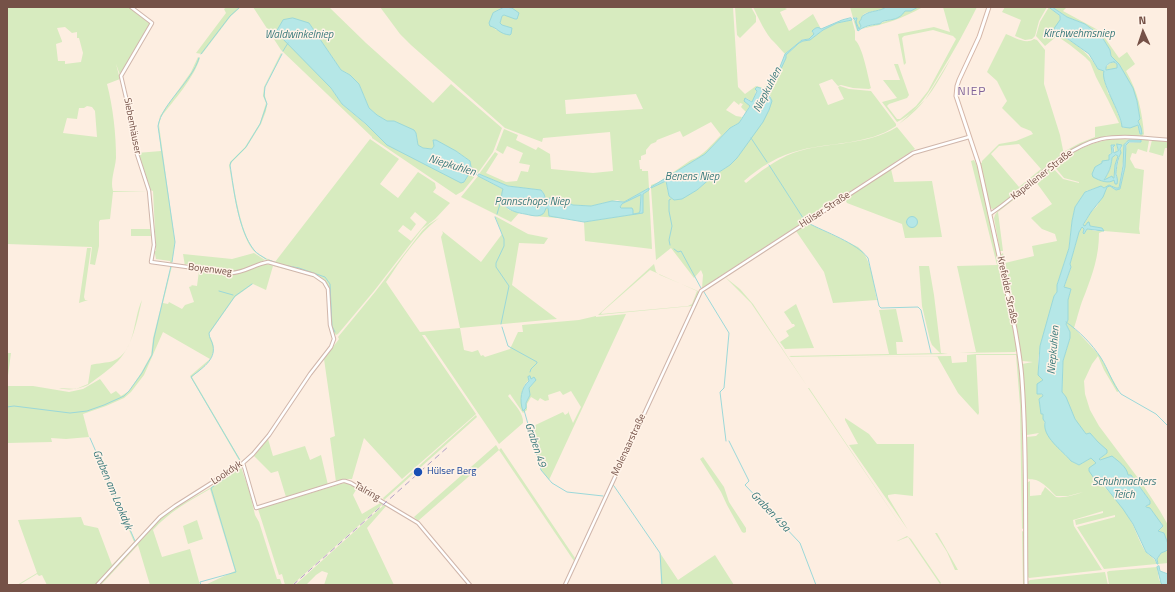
<!DOCTYPE html>
<meta charset="utf-8">
<style>
body{margin:0}
#map{position:relative;width:1175px;height:592px;overflow:hidden;background:#fdeee1;font-family:"Titillium Web",sans-serif}
canvas{display:block}
.frame{position:absolute;inset:0;border:8px solid #755147;pointer-events:none}
.north{position:absolute;left:1123px;top:12px;width:40px;height:40px;-webkit-text-stroke:3px #fff3e8;paint-order:stroke;rotate:357deg;font-size:11px;font-weight:700;line-height:16px;text-align:center;color:#755147}
.north::after{content:'';display:block;margin:auto;width:14px;height:18px;background:#755147;clip-path:polygon(50% 0,100% 100%,50% 72%,0 100%)}
</style>
<div id="map">
<canvas width="1175" height="592"></canvas>
<div class="frame"></div>
<div class="north">N</div>
</div>
<script>
const ctx = document.querySelector('canvas').getContext('2d');
ctx.lineJoin = 'round';
function fill(path, color) { ctx.fillStyle = color; ctx.fill(path, 'evenodd'); }
function strokePath(path, color, width, dash) { ctx.strokeStyle = color; ctx.lineWidth = width; ctx.lineCap = dash ? 'butt' : 'round'; ctx.setLineDash(dash || []); ctx.stroke(path); }
function write(font, color, halo, rows, align = 'center') {
  ctx.font = font + ' "Titillium Web",sans-serif'; ctx.lineWidth = 3; ctx.setLineDash([]); ctx.textBaseline = 'middle'; ctx.strokeStyle = halo; ctx.fillStyle = color; for (const [text, x, y, turn = 0] of rows) {
    ctx.save(); ctx.translate(x, y); ctx.rotate((+turn || 0) * Math.PI / 180); ctx.textAlign = isNaN(turn) ? turn : align; if (halo) ctx.strokeText(text, 0, 0); ctx.fillText(text, 0, 0); ctx.restore();
  }
}
fill(new Path2D(`
 M7 7H129L150 24V26L120 75 116 64 120 79 107 84C113 107 116 134 116 158 115 170 110 180 113 191H148L113 192 110 219 100 220 99 222V246L95 265 90 264 92 247 7 244 8 191 7 168ZM65 27 72 33 77 32V38H79L83 53 81 62 65 64V61H58L56 44 62 42V41L57 28ZM87 106 92 107 95 111 97 137 63 133 67 118 77 119 79 108H84Z
 M227 7H241L231 16 202 54 196 53 226 13 224 9Z
 M253 7H329L366 43 433 103 451 84 502 128 493 152 478 173 471 167 470 161 456 151 434 146 432 149 423 148 418 146 416 133 394 121H387L377 115 369 108 359 84 350 75 341 70 309 23 331 88 342 104 376 133 464 182 470 171 476 175 463 191 456 195 372 138V137L281 50Z
 M380 7H505L497 11 493 26 496 30 510 28 502 25 500 23 502 16 504 15 506 16 512 8 507 7H733L738 87 745 94 756 86 764 88 766 84H768L776 74V76L777 75 786 58V55L799 43 803 41 810 40 823 30 837 23 852 20 855 31V40C863 47 868 77 871 88L869 89 853 88 841 85 838 86 832 79 819 84 828 105 844 99 838 87 840 86 849 89 871 91 896 124V126C868 145 832 142 801 150 779 155 760 167 744 181L746 183C761 171 775 160 793 153 827 141 865 147 897 127L915 149 702 288 703 275 701 270 694 278 671 248 656 260 651 188 666 181 669 196 674 200 681 199 697 190 713 176 730 165 737 158 769 110 771 97 768 93V89H763L757 87 753 102 746 98 745 101 750 105 746 112 741 107 743 104 740 103 739 105 734 101 726 110 736 116 742 117 739 123 730 128 705 154 651 187V185L659 182 691 160C703 156 712 144 721 135L711 122 683 137 680 131 657 140 656 142 651 144 646 150V154L641 156V160H639L640 169H642V171H648L649 188 624 202 617 200 591 206 573 205 561 200 548 199 547 204 544 194 541 190 508 186 479 174 495 152 498 154 486 173 506 182 517 181 521 171 528 172 530 165 519 163 523 153 507 146 503 154 496 150 504 129 518 135 516 140 536 150 538 147 550 154 551 169 593 173 613 171 610 132 543 138 542 142 505 128 411 45 400 34ZM636 94 643 109 566 114 565 100Z
 M735 7H751L756 16V22L740 38 737 35Z
 M753 7H783L787 9 780 12 789 31 813 14 821 29 812 32 814 34 809 39H803L785 54C781 50 778 46 774 42 766 35 758 17 753 7Z
 M850 7H886C880 12 871 10 864 14 861 17 863 19 859 22L861 25 860 29 897 18 905 11H911L918 7H923C901 19 886 24 861 29L857 31 853 19 856 22V17L853 18Z
 M943 7H977C966 29 954 51 941 72 930 91 918 112 897 122L882 102 897 98 883 80H900L894 64H898L909 95 907 98 889 104 887 106 897 119H900L916 106 928 91 956 39 953 36 933 30 904 36 902 38 906 63 904 65 898 34 934 27 950 32Z
 M1005 7H1039L1041 8 1047 7 1039 21 1035 36 1032 39 1025 40 1015 36 1021 20 1002 12Z
 M1049 7 1060 16 1058 34C1074 42 1089 53 1098 69L1104 71V79L1108 93 1112 98 1123 128 1138 125 1140 134H1141V128L1138 121 1140 119 1137 101 1119 64 1111 56 1110 50 1102 37 1085 24 1067 17 1052 7H1067L1063 11 1098 30 1105 38 1119 58 1127 52 1135 64 1126 71C1138 92 1142 111 1144 134L1142 137C1111 137 1093 136 1066 153L1065 151 1080 143 1095 137V127L1119 123 1108 100 1096 77 1090 62 1085 57 1070 45 1057 36 1045 46 1036 36 1040 22Z
 M1006 34C1014 37 1026 45 1034 39L1037 40 1045 50 1044 84 1060 135 1064 155 998 208 993 209 990 208 989 202 979 162 982 163V161L999 144 1016 141 1033 134 1031 131 1021 127 1002 108 1007 101 997 81 987 72ZM1019 144 1041 169 1019 187 991 154 999 146Z
 M281 53 282 54 265 87V96L267 104 266 111 261 124 246 148 232 162 230 166C234 186 241 238 256 252 262 257 268 259 275 262L370 139 399 159 380 184 398 198 418 172 435 183 436 188 433 192 450 203 435 219 422 229 374 291 338 334 336 335C324 325 336 295 326 282 319 273 305 272 295 269 281 265 267 262 256 253 239 239 233 186 229 166L230 162 245 147 260 123 266 103 263 96 264 87ZM415 212 427 222 411 241 398 231 403 225 411 231 416 224 410 218Z
 M198 57 200 58C194 78 174 100 161 117L159 125 175 242 172 263H170V261L156 259 155 254 153 253 154 251H156L153 191 150 190 137 153 161 151 158 125 160 116 191 72Z
 M951 58C936 86 925 106 899 124L925 100Z
 M1112 62 1117 64V68L1107 71 1105 68Z
 M1116 139 1148 140 1149 141 1147 152 1138 149 1136 154 1132 153 1130 159 1135 168 1144 170 1139 229 1140 234 1104 231 1099 233C1099 256 1093 273 1085 294 1080 305 1078 316 1074 328L1100 356 1119 391 1117 392 1104 370 1098 356 1092 364 1084 381 1085 394 1090 410 1099 426 1141 482 1160 511 1168 525V544L1164 533 1158 531 1162 526 1150 508H1146L1150 501 1131 475H1128L1099 459 1107 453 1090 433 1086 434C1078 426 1073 416 1069 406 1067 400 1066 397 1062 392L1063 361 1070 338V332L1066 324 1068 320V300L1071 289 1064 288 1071 267 1070 264 1079 232 1082 227 1084 229 1083 233 1084 234 1087 229 1096 231 1102 228 1090 226 1086 224V226H1083L1091 212 1097 206 1107 187 1110 186 1116 190 1120 189 1125 167V155L1127 143 1141 142H1126L1119 188H1116L1110 185 1104 188 1099 187 1086 191 1075 207 1072 221 1069 248 1057 285V292L1054 296C1052 316 1028 365 1043 380L1037 386V391L1043 396 1039 399 1041 413 1043 414C1044 418 1044 423 1045 427 1047 436 1070 463 1079 465L1091 458 1097 464 1094 466 1096 481C1109 488 1127 512 1133 525 1137 534 1140 543 1145 551 1149 556 1154 557 1157 564L1104 569 1077 527 1115 517V515L1076 525 1075 520 1103 513V511L1073 520 1074 526 1102 570 1029 578 1027 576 1026 483 1030 481V496L1041 495 1042 492 1043 491 1045 487 1056 497C1066 498 1074 495 1083 492L1068 496H1056C1050 490 1044 483 1036 480 1032 479 1030 480 1026 478V437L1036 436 1039 433 1027 435 1026 433 1022 364 1033 362 1022 361 1017 334 1000 255 1003 253 1005 263 1034 256 1032 246 1057 241 1055 234 1042 229 1031 218 1052 204 1036 182 998 212 1003 251H1000L994 218 995 215 997 212 1052 167 1063 179 1079 183V182L1064 178 1054 166C1073 151 1091 141 1116 139ZM1111 145 1114 146 1115 153 1118 151 1117 146 1122 145 1116 172 1117 175V184H1115L1114 182 1115 181 1113 179 1105 182 1095 167 1109 160V154L1112 153Z
 M1152 140 1168 142 1167 148H1165L1163 156 1149 152Z
 M1116 155 1118 156 1115 165 1114 178 1104 180C1109 172 1111 168 1112 158Z
 M974 160C984 178 988 210 992 231 1000 271 1010 310 1017 350L1015 352 959 353 976 352 957 266 997 265 971 161Z
 M891 169 894 182 932 181 942 237 905 238 902 224 847 203 845 199Z
 M478 176 503 189 504 205 509 210 519 213 511 222 461 197Z
 M649 190 652 249 585 241 584 222 642 213 643 194Z
 M641 194 640 211 639 213 633 214 620 207 622 204Z
 M546 208 549 209V216L570 219 533 216C540 216 543 215 546 208Z
 M495 216 528 234 548 238 544 244 519 243 512 285 557 319 460 328 464 350 472 352 478 350 481 356 483 355 485 357 510 349 518 332H523L522 325 579 320 596 316V317L626 314 549 480 541 470 534 445 527 429 563 412 565 415 568 413V411L573 423 581 407 571 391 563 395 560 391 548 395 549 400 545 401 540 398 538 401 531 397 527 404V410L523 413 510 394 508 396C514 404 524 413 523 423L499 444 425 335H422L476 414 402 479 364 438 352 479H346L336 482 330 438 335 436 324 359 339 339 338 337 375 292 422 231 428 225 439 218C417 235 401 260 386 282L420 332 460 328 441 237 443 233 442 231 481 262 502 234ZM529 380H536L529 388 530 395 526 404 521 400C522 392 522 386 529 380Z
 M808 223 858 247C871 256 874 286 877 300L833 303 824 272 796 231Z
 M131 229H150L151 236H131Z
 M87 248H91L84 297 85 300H88L79 303Z
 M254 253 265 260 237 272 200 268 199 266 186 264 185 266 183 254 232 259Z
 M267 264 315 277 273 266 266 290 253 284 235 297 209 334C210 337 212 340 213 343 217 359 202 368 192 377L241 461 240 462 190 376 210 359 163 332 144 375 131 392 124 398 106 406 83 414 89 437 66 439 51 438 52 442 7 443V386H33L69 392 83 389 100 379 111 394 116 391 121 396 129 391 141 373 151 355 153 338 171 266H172L163 303 168 304 169 302 182 309 185 305 194 302 189 287 192 286 191 285 197 286 199 271 235 275 261 265Z
 M654 264 656 272 660 275 698 291V293L692 306 598 315ZM650 270 697 291 692 304 688 306 601 314 602 312Z
 M919 266H929L934 295 941 353 948 354 791 357 789 356 889 354 879 310 896 309 903 342H896L897 354 940 353 932 345 930 340 922 306Z
 M725 277 740 289 753 304 807 386 751 303Z
 M142 300C137 321 133 345 118 361 109 370 98 377 88 385 79 389 69 391 59 388L76 389 88 384 91 365C98 363 107 363 113 361 136 352 133 318 142 300Z
 M796 304 814 348 785 349 780 342 789 336 786 331 795 326 794 324H792L784 312Z
 M7 353H11L7 383Z
 M976 354H1017L1021 387 1024 528 1022 529 1020 405 1016 355H976L979 413 978 415 958 393 937 356 793 358 951 356 952 363 967 362V355Z
 M808 388H809L906 533Z
 M476 415 477 417 384 500 383 498Z
 M845 418 869 434 877 444H914L913 496 895 494 888 495V497L908 530 849 445 858 444 845 420Z
 M90 438 135 541 159 516 176 503V505L166 511 97 585H47L42 575 39 576 37 574 19 585H17L37 573 18 520 81 517 84 525 98 528 112 565 134 542Z
 M268 439 273 456 305 446 310 460 321 455 328 485 286 497 278 471 271 473 254 456Z
 M496 445 499 450 501 448 575 558 574 561 499 450 418 521 414 517Z
 M703 457 724 487 729 502 746 528V532L744 533 742 532 727 505 721 492 700 459Z
 M241 467 250 493 255 515 259 522 277 579H280L282 585H205L235 571 210 489C189 501 169 512 153 530L162 557 190 549 200 585H150L138 545 101 585H99L162 517 170 511 210 488Z
 M344 483H347L357 488 353 495 362 514 382 502 384 503 292 585H285L282 574 279 575 258 509Z
 M385 504 387 505 367 528 394 585H324L328 573 322 571 316 575 306 585H295Z
 M197 520 203 539 188 544 183 526Z
 M1022 531 1024 532 1025 585H1023Z
 M935 533H937L958 570H955L947 552Z
 M907 536 911 539 941 583 940 584 908 537 895 542Z
 M1168 549V563L1158 564 1157 559 1158 558 1161 553 1166 551Z
 M660 553 678 580 715 555 734 585H661Z
 M1157 567 1159 580 1163 585H1109L1107 572 1109 571Z
 M1105 572 1108 585H1027V582L1030 580Z`), '#d7ebbf');
const water = new Path2D(`
 M505 7 512 8 519 13 517 19H515L504 15 502 16 500 23 502 25 512 28 511 34 510 35C499 34 498 28 490 26L489 23 493 13Z
 M886 7H918L911 11H905C899 20 893 19 884 21 880 22 882 24 878 24 871 25 864 26 858 31L855 20 853 18H857L856 22 859 29 861 26 859 22C863 18 860 17 864 15 871 10 880 12 886 7Z
 M1049 7H1052L1067 17 1085 24 1102 37 1110 50 1111 56 1119 64 1133 88 1137 101 1140 119 1138 121 1141 128 1142 134H1140L1138 125 1130 128 1122 127C1121 112 1100 82 1104 71L1098 69 1089 54 1068 39 1062 37 1058 34 1054 29 1055 27 1060 20V16ZM1114 62 1117 64V68L1106 70C1105 65 1110 62 1114 62Z
 M293 18 309 23 341 70 350 75 359 84 369 108 377 115 387 121H394L414 130 416 133 418 145 423 148 432 149 434 146 433 140H436L456 151 470 161 471 167 477 172 476 175 470 172 464 182 461 183 387 145 366 124 342 104 331 88 276 32 283 20Z
 M851 18 852 20 837 23 823 30 810 40 803 41 799 43 786 55V58L779 73 768 88V93L772 101 769 110 763 122 737 158 730 165 713 176 697 190 682 199 674 200 669 196 666 181 651 188V187L705 154 730 128 739 123 750 106 744 101 745 98 752 102 757 91 755 89 757 87 763 89H768L778 72 785 54 802 40 809 39 814 34 812 31C815 28 818 26 821 29L842 20Z
 M1129 140H1141V142H1129L1126 145 1125 167 1120 189 1116 190 1110 186 1107 187 1103 197 1091 212 1083 225 1085 226 1088 222H1089L1090 226 1102 228 1104 231 1087 229 1084 234 1083 233 1084 229 1082 227 1079 232 1070 264 1071 267 1064 287 1071 289 1068 300V320L1066 324 1070 332V338L1063 361 1062 392 1066 397 1075 419 1086 434 1090 433 1098 442 1107 450V453L1099 459 1100 460 1112 456C1118 461 1127 467 1128 475H1131L1150 501V504L1146 506V507L1150 508 1163 526 1158 531 1164 533 1168 544V549L1166 551 1161 553 1157 559 1158 564H1157L1155 559 1146 552 1133 524 1123 509 1104 485 1096 481 1089 471V468L1096 463 1091 458 1079 465 1071 461C1062 450 1042 437 1045 422L1043 419V414H1041L1039 399 1043 396 1042 394H1037V384L1043 380 1038 375 1040 346 1054 296 1057 292V285L1069 248 1072 221 1075 207 1085 192 1101 186 1104 188 1109 185 1116 188H1119L1123 166 1124 145Z
 M1117 144 1122 145 1120 149 1121 153C1118 157 1116 169 1116 174 1117 178 1118 179 1117 184H1115L1114 180C1109 184 1100 181 1093 177L1092 174 1095 167 1102 163V161L1109 160V155L1112 153 1111 145H1115L1113 147 1114 153 1118 151ZM1116 155 1118 156 1115 165 1114 178H1113L1112 176 1104 180C1109 172 1111 168 1112 158Z
 M479 174 508 186 541 190 544 194 547 204 549 198 561 200 573 205 591 206 612 201 624 202 649 188V190L643 194V213L584 222 549 216 548 208H546C545 211 544 214 541 215 536 217 530 215 525 214 511 212 497 206 503 189L478 176ZM641 195 640 211 639 213 633 214V210L632 208H621L620 207 622 204Z
 M906.5 222a5.5 5.5 0 1 1 11 0a5.5 5.5 0 1 1-11 0Z
 M530 376 531 379 534 377 536 380 529 388 530 395 526 403V408L523 411C519 401 521 387 529 381L528 377Z
 M1159 566 1160 571 1168 574V584L1163 585 1161 583 1157 567Z`);
fill(water, '#b5e7e7');
strokePath(water, '#9bd8d9', 1);
strokePath(new Path2D(`
 M283 51 288 43
 M201 54 230 16 240 7
 M751 138 767 162
 M769 165 805 221
 M497 214 500 204 503 200
 M495 217 504 239V246L496 263V267L509 286 501 324
 M808 223C825 232 857 243 868 258L879 306 881 308 918 307 921 310 931 353
 M670 245 669 240 672 226 669 211V200L671 199
 M674 249 678 252 681 251 701 288
 M266 259C262 256 257 254 254 250 238 230 234 190 230 165L231 162 246 147 260 124 267 104 264 96 265 87 282 54
 M269 260 277 263
 M172 262 175 242 158 126C162 103 192 82 199 58
 M283 265 299 268 325 277 330 284 332 326 335 332
 M219 291 233 295
 M704 292 729 333 724 388 720 392 726 441
 M1066 322C1079 331 1092 344 1101 358 1108 369 1112 383 1121 394L1156 414 1168 426
 M502 327 508 346 537 362V363L531 369 530 372
 M7 407 14 406 70 413 87 411 104 405 124 396 129 391 142 373 152 355 154 338 171 266
 M524 410 541 470 552 483 567 492 603 496
 M90 438 135 541
 M729 441 749 481 745 485 800 543 816 585
 M241 462 191 377C201 369 216 360 213 346 212 341 209 338 209 333L235 296 252 284
 M608 494 613 485 614 486 660 553 662 585
 M201 585 200 582 236 572 211 488 241 467`), '#9bd8d9', 1);
const tertiary = new Path2D(`
 M990 214C1026 191 1059 149 1101 139 1122 135 1147 138 1168 140
 M243 463 256 508 343 481H345L351 483 418 523 470 585
 M97 585 160 517 175 506 243 463 253 454 269 435 310 374 331 347 334 339 330 325 328 289 324 282 314 275 268 262C255 264 244 273 231 273L151 262 154 245 149 191 136 151 135 136 121 76 152 23 131 7
 M565 585 701 291 913 153 969 137`);
const secondary = new Path2D(`
 M989 7 979 37 959 80 957 86 956 96 979 165 1015 329C1018 346 1021 363 1022 380 1027 448 1025 517 1026 585`);
strokePath(tertiary, '#d0b6ab', 4.5);
strokePath(secondary, '#d4b5a7', 5);
strokePath(tertiary, '#fff', 2.5);
strokePath(secondary, '#fff', 3);
strokePath(new Path2D(`
 M293 585 449 446`), '#afa0c6', 1, [6, 4]);
for (const [x, y, r, color] of [
 [418,472,5,"#1a4fb4"]
]) { const dot = new Path2D(); dot.arc(x, y, r, 0, 2 * Math.PI); ctx.fillStyle = color; ctx.fill(dot); strokePath(dot, '#fff3e8', 1.5); }
write('10px', '#755147', '#fff3e8', [
 ["Siebenhäuser",132,126,79],
 ["Kapellener Straße",1042,175,-38],
 ["Hülser Straße",825,210,-33],
 ["Boyenweg",210,270,7],
 ["Krefelder Straße",1007,290,78],
 ["Molenaarstraße",629,445,-65],
 ["Lookdyk",227,473,-34],
 ["Talring",367,492,30]
]);
write('10px', '#164399', '#fff3e8', [
 ["Hülser Berg",427,472]
], 'left');
write('italic 11px', '#3a7a7c', '#fff3e8', [
 ["Kirchwehmsniep",1079,34],
 ["Waldwinkelniep",299,35],
 ["Niepkuhlen",768,90,-63],
 ["Niepkuhlen",452,166,17],
 ["Benens Niep",692,177],
 ["Pannschops Niep",532,202],
 ["Niepkuhlen",1054,350,-85],
 ["Graben 49",535,445,72],
 ["Schuhmachers",1124,482],
 ["Teich",1124,495],
 ["Graben am Lookdyk",112,490,67],
 ["Graben 49a",770,512,46]
]);
ctx.letterSpacing = '1px';
write('12px', '#7f6299', '#fff3e8', [
 ["NIEP",972,92]
]);
ctx.letterSpacing = '0px';
</script>
